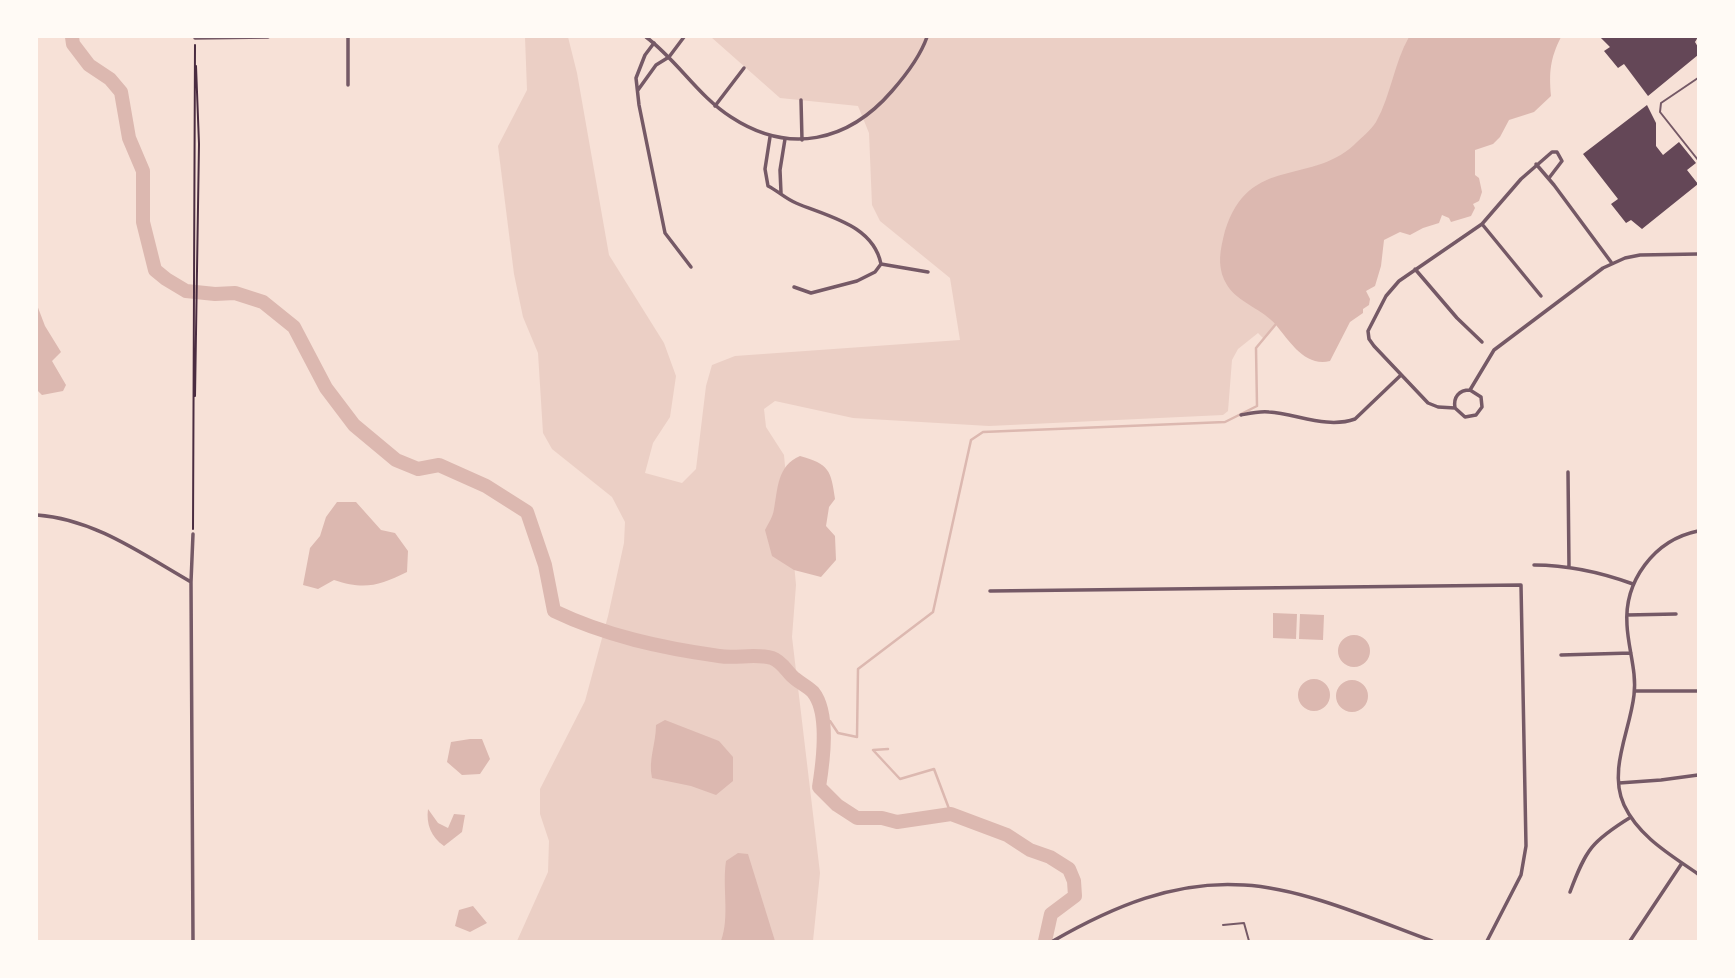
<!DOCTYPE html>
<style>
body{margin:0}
#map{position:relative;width:1735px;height:978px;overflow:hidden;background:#f7e1d7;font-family:Montserrat,sans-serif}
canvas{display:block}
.frame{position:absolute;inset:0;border:38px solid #fffaf5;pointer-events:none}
</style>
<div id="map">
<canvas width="1735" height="978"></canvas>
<div class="frame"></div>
</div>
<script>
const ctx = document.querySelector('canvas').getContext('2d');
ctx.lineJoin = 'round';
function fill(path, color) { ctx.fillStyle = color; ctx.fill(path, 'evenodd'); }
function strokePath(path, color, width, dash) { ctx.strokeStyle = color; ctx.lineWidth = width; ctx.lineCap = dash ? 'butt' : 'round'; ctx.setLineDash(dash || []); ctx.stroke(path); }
fill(new Path2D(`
 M525 37H568L577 73 609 255 664 343 676 376 670 417 653 443 645 473 682 483 696 469 706 386 712 365 735 356 960 340 950 278 880 221 872 205 869 133 858 106 780 98 711 37H1513L1264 339 1258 333 1238 349 1232 360 1228 411 1223 415 989 426 853 418 775 401 764 409 766 427 784 455 796 585 792 637 820 873 813 941H517L548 872 549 841 540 814V789L585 701 608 616 624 543 625 522 612 497 552 449 543 433 538 353 523 317 514 274 498 146 527 90Z`), '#ebcfc5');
fill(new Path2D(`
 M1409 37H1561C1550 59 1549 72 1551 96L1534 112 1509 120 1500 137 1493 144 1475 150V175L1479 178 1482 192 1479 201 1473 204 1475 208 1471 216 1451 222 1449 218 1442 215 1439 223 1423 228 1410 235 1400 232 1384 240 1381 266 1375 286 1366 291 1370 299 1369 305 1363 309V313L1350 322 1330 361C1305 367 1290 342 1276 325 1263 309 1238 303 1227 285 1218 270 1219 256 1223 239 1244 153 1308 187 1354 145 1361 138 1371 130 1376 122 1391 95 1394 63 1409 37Z
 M37 305 45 326 61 352 52 361 66 385 63 391 42 395 37 390Z
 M800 456C829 464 831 470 835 499L829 507 826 526 835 536 836 560 821 577 794 570 772 556 765 530C768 524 773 517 774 509 778 488 777 466 800 456Z
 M337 502H356L381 530 395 533 408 551 407 572C379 586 364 590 334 580L318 589 303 585 310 548 320 536 326 517Z
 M1273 613 1297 614 1296 639 1273 638Z
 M1300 614 1324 615 1323 640 1299 639Z
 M1338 651a16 16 0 1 1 32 0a16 16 0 1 1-32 0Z
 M1298 695a16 16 0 1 1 32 0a16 16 0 1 1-32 0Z
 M1336 696a16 16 0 1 1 32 0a16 16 0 1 1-32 0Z
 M665 720 719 741 733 757V781L716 795 691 786 652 778C648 760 656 744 656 725Z
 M470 739H482L490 759 480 774 462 775 447 762 451 742Z
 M428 809 438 823 448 828 454 814 465 815 462 832 444 846C431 837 426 824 428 809Z
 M738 853 748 854 775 941H721C730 916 722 888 726 861Z
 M473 906 487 923 470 932 455 926 459 910Z`), '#dcb8b0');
strokePath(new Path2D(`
 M823 726 830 721 838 733 857 737 858 669 933 612 971 440 983 432 1225 422 1257 406 1256 348 1276 324
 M888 749 873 750 900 779 934 769 951 814`), '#dcb8b0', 2.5);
strokePath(new Path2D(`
 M72 37 73 44 89 65 110 79 121 92 129 138 143 171V222L155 270 166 279 186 291 215 294 235 293 263 302 294 327 326 388 354 425 396 460 418 469 439 465 486 486 527 512 545 565 554 611C606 636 662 648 719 656 736 659 755 653 772 658 781 661 786 670 792 676 798 682 807 686 813 692 830 713 823 762 819 787L837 805 857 818H882L897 822 951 814 1007 835 1030 850 1050 857 1069 869 1074 881 1075 896 1051 914 1045 941`), '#dcb8b0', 14);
fill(new Path2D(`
 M1600 37H1698L1695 42 1698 47V55L1648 96 1624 64 1618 68 1604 51 1610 47Z
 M1647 105 1656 123V146L1663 155 1679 142 1696 163 1687 170 1698 184 1642 229 1631 220 1626 223 1611 204 1618 199 1583 154Z`), '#644757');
strokePath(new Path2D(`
 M195 396 199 144 196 66
 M193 529 195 45`), '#4a2c40', 2);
strokePath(new Path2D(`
 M1698 78 1661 103 1660 112 1698 160
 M1223 925 1244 923 1249 941`), '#755966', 2);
strokePath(new Path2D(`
 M195 38 268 37
 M654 43 645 55 636 78 639 105 665 233 691 267
 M348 85V37
 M638 90 656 65 669 57 684 37
 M801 100 802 140
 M715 106 744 68
 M770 137 765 169 768 186C778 191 786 199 796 203 829 217 873 225 881 264L875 272 857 281 811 293 794 287
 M1536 164 1554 185 1611 262
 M781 193 780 170 785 139
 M1482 224 1541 296
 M881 264 928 272
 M1415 269 1457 318 1482 342
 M1470 390 1481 397 1482 407 1476 415 1465 417 1455 408C1453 397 1459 390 1470 390L1494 350 1603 268 1625 258 1640 255 1698 254
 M1455 408 1438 407 1428 403 1374 346 1369 339 1368 331 1386 296 1399 281 1482 224 1521 179 1552 152H1557L1562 161 1549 178
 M1241 415C1251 413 1259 411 1269 412 1297 414 1327 429 1355 419L1401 375
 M1568 472 1569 567
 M37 515C94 519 142 554 191 582
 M1698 531C1654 540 1624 581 1627 625 1628 648 1637 672 1634 695 1630 731 1608 770 1624 805 1639 837 1671 855 1698 874
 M1534 565C1569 565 1600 572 1633 584
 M990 591 1521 585 1526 846 1521 875 1487 941
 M1627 615 1676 614
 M1561 655 1631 653
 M1635 691H1698
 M1619 783 1661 780 1698 775
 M1570 892C1586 849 1592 841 1631 817
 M193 941 191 582 193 534
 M1630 941 1682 863`), '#755966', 3.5);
strokePath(new Path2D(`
 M646 37C677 60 698 96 731 117 789 155 848 142 892 91 906 75 920 57 927 37
 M1053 941C1112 907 1175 880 1244 885 1303 888 1377 921 1432 941`), '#755966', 3.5);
</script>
